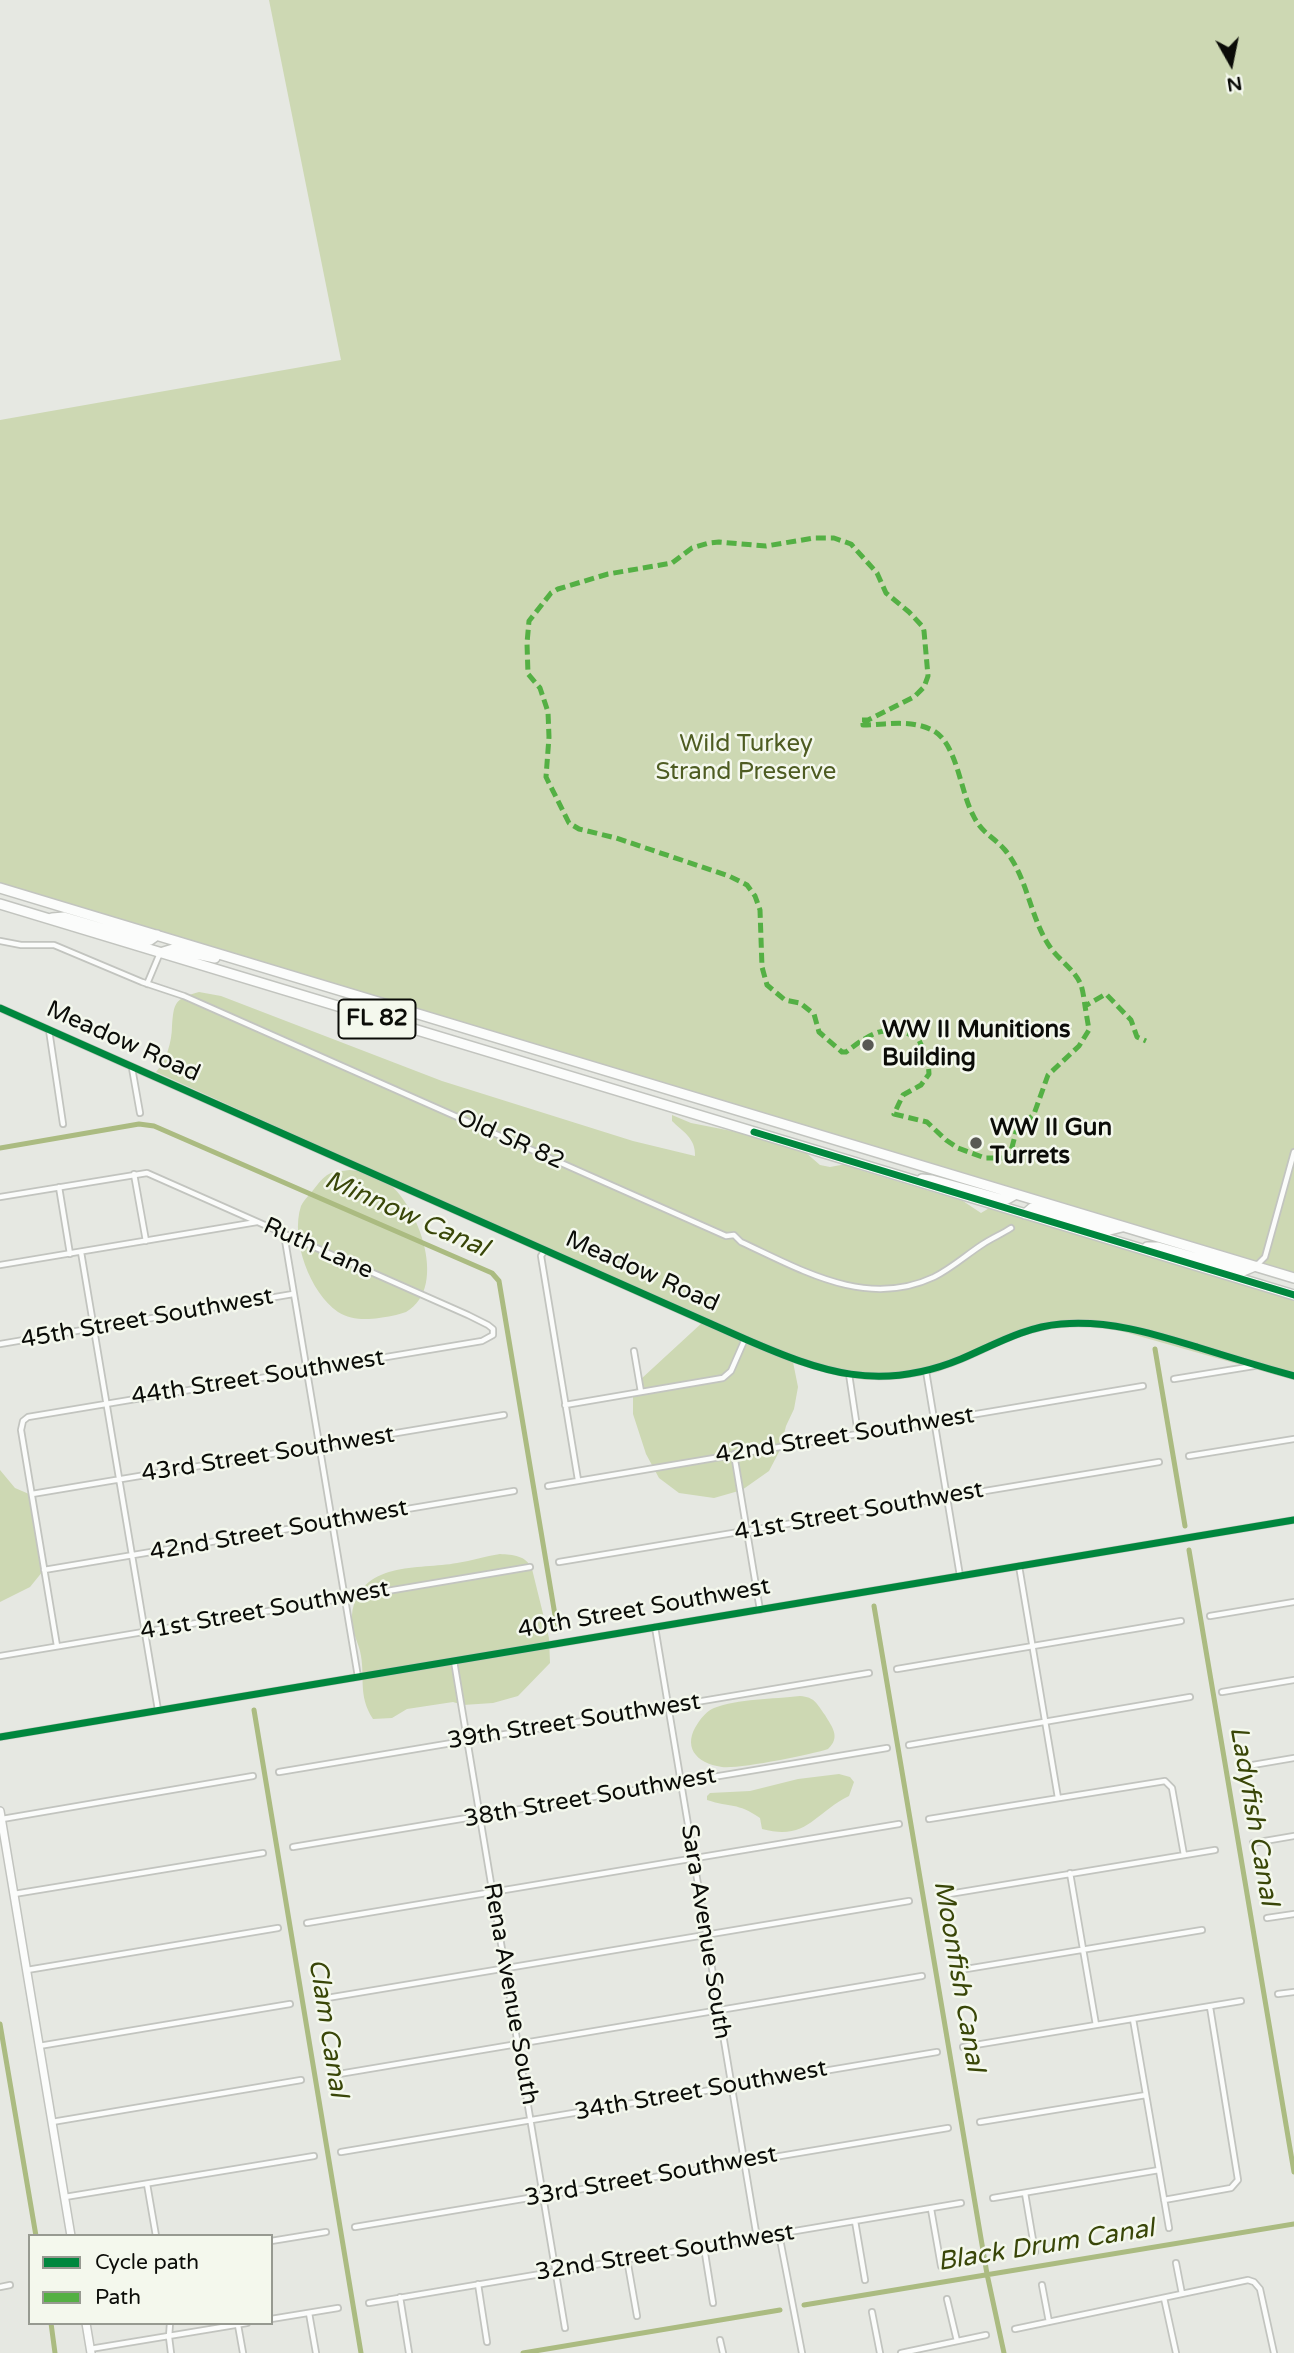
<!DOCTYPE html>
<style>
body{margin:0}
#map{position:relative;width:1294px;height:2353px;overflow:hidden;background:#e6e8e2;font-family:"Varela Round",sans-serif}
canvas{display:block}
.legend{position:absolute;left:28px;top:2234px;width:245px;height:91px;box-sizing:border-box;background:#f4f8ed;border:2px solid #979a91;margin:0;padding:9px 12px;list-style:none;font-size:21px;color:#0b0c08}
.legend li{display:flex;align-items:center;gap:14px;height:35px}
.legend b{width:35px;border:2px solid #979a91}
.north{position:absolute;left:1196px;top:28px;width:70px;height:70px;-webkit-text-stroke:5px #f4f8ed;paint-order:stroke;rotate:171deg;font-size:19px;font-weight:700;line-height:28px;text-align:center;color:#0b0c08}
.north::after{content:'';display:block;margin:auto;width:24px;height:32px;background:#0b0c08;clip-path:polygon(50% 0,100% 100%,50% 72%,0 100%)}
</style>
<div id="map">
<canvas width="1294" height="2353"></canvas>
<ul class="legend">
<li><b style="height:9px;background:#00873e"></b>Cycle path</li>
<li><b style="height:9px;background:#54b044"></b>Path</li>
</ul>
<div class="north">N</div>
</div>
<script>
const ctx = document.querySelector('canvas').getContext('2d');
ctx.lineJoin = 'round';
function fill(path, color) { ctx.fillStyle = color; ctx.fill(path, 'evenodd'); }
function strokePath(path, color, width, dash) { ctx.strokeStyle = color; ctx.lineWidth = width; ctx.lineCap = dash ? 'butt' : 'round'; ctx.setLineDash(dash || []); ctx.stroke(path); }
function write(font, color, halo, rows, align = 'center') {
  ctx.font = font + ' "Varela Round",sans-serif'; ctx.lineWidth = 5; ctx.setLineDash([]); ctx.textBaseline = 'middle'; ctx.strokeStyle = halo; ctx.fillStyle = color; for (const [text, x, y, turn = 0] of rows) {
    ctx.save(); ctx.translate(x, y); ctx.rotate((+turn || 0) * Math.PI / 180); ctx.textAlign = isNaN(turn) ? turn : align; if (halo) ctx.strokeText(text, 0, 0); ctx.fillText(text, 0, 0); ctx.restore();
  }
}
fill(new Path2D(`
 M269 0H1294V1275L0 885V420L341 360Z
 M199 992 221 996 442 1081 633 1141 695 1156C696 1138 682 1131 672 1121V1115L691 1123 737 1132 805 1152 820 1165 830 1167 846 1164 860 1170 963 1201 981 1213 991 1207 1294 1298V1380L1121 1331 1078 1324 1030 1330 980 1350 938 1372 895 1379 867 1380 838 1375 793 1362 798 1387 794 1409 786 1426 780 1450 769 1471 742 1490 714 1498 679 1493 659 1478 646 1454 633 1414V1395L641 1379 704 1321 156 1072C166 1061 172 1042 172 1026 174 1003 174 999 199 992Z
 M350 1170C360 1171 372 1173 381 1178 416 1197 451 1287 406 1312 398 1315 387 1317 379 1318 366 1320 350 1320 338 1312 310 1293 290 1239 301 1206 304 1200 310 1194 314 1189 318 1184 323 1177 329 1174 334 1171 343 1171 350 1170Z
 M0 1470 15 1488 29 1494 43 1571 30 1587 0 1602Z
 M500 1554C513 1555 526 1555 532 1569L549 1638 550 1663 518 1696 493 1703 463 1705 453 1702 407 1709 392 1718 373 1719C357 1694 366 1677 360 1651 357 1639 350 1628 352 1615 359 1560 419 1570 457 1563 472 1561 485 1556 500 1554Z
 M800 1696C815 1697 817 1704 825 1715 832 1727 841 1737 828 1749 809 1755 740 1769 722 1767 695 1763 682 1746 698 1723 702 1717 707 1711 714 1708 737 1699 774 1699 800 1696Z
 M839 1774 850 1777 854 1782 849 1796C813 1814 807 1841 762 1829L760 1818C737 1802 731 1808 707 1800V1796L710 1793 750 1791 798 1779Z`), '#cdd8b3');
strokePath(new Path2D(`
 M0 1148 139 1124 154 1126 492 1273 499 1281 557 1627
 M1155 1349 1185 1526
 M1189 1550 1294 2172
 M874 1606 987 2274 1004 2353
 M254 1710 361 2353
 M0 2024 36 2236
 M804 2305 1294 2224
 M51 2323 55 2353
 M523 2353 780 2310`), '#abbb81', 5);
const street = new Path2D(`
 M0 941 21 945H54L142 982 184 996 726 1236 734 1235 741 1242C802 1270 866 1309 934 1277 952 1268 966 1255 983 1244 992 1238 1002 1234 1011 1228
 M147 984 160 953
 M0 1008 745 1339C821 1372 879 1393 961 1359 994 1345 1024 1327 1061 1324 1109 1320 1151 1333 1197 1347 1229 1357 1262 1367 1294 1376
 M49 1030 63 1124
 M132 1068 140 1113
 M134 1174 146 1241
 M59 1187 70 1254
 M0 1197 147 1173 468 1315 488 1325 493 1329V1335L482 1341 28 1417 23 1421 21 1430 57 1646
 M284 1234 358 1677
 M545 1250 541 1256 578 1480
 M81 1252 158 1710
 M0 1265 257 1222
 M1256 1266 1265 1257 1294 1152
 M0 1344 293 1294
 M634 1351 641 1392
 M926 1371 960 1576
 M849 1374 858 1434
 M1174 1379 1254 1366
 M565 1405 723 1378 731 1371 745 1339
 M734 1454 760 1610
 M1189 1456 1294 1439
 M548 1486 1143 1386
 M32 1494 504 1415
 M559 1562 1159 1462
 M1019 1566 1058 1798
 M44 1570 514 1491
 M1210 1616 1294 1602
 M655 1627 757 2238
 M0 1656 530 1567
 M454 1661 565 2328
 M897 1669 1181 1621
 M1222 1692 1294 1680
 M0 1737 1294 1520
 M909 1745 1190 1697
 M1241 1767 1294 1758
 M279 1772 869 1673
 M2 1819 253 1776
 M929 1819 1165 1781 1172 1788 1184 1855
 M1253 1843 1294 1836
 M293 1847 887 1748
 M1070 1873 1096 2025
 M14 1894 263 1853
 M943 1895 1215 1850
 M1267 1918 1294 1914
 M307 1923 899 1824
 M27 1970 278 1928
 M954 1971 1202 1930
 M1278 1994 1294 1992
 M321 1999 909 1901
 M1133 2019 1169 2228
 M39 2046 290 2004
 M963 2047 1241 2001
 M333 2075 922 1976
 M52 2122 301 2080
 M980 2122 1146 2095
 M341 2152 937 2052
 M147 2184 156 2236
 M1025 2193 1035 2252
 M65 2197 314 2156
 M993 2198 1159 2170
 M1164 2200 1231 2188 1238 2180 1210 2007
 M931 2209 941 2266
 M855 2221 865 2280
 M355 2227 948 2128
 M779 2234 802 2353
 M271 2241 326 2232
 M704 2247 713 2303
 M627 2259 637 2316
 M1176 2263 1182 2294
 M478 2284 487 2342
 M1042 2285 1049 2322
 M0 2287 10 2285
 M400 2297 409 2353
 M1164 2298 1176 2353
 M947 2299 957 2341
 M369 2303 961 2203
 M872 2312 880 2353
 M309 2313 316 2353
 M271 2319 338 2308
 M170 2323 169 2337 171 2353
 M238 2325 243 2353
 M1015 2329 1248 2280 1254 2282 1260 2289 1274 2353
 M720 2340 723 2353
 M90 2349 247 2323
 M901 2353 986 2335`);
const secondary = new Path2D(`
 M0 1811 71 2236
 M86 2323 91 2353`);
const highway = new Path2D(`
 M0 888 1294 1278
 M0 904 1294 1295
 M52 918 64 917 139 939 150 940 157 935
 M160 953 173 949 215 958
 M922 1179 932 1180 1001 1199H1007L1016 1194
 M1025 1214 1032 1208 1038 1209 1110 1230 1122 1227
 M1147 1247H1158L1243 1271 1255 1266`);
strokePath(street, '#c2c4bf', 8);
strokePath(secondary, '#c2c4bf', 10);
strokePath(highway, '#c2c4bf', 12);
strokePath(street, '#fbfcfb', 4.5);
strokePath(secondary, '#fbfcfb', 7);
strokePath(highway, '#fbfcfb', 9);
strokePath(new Path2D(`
 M862 720H868L914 697 924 687 928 676 924 631 923 627 909 612 886 593 877 573 851 544 834 538H814L766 546 719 542 709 543 692 548 672 563 608 574 558 589 551 593 529 621 527 643 528 674 540 688 548 712 549 737 546 777 569 823 579 829 616 838 729 876 747 885 755 896 760 910 762 967 767 985 785 1000 800 1003 814 1014 819 1032 842 1052H846C871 1033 887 1022 918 1038L928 1060 929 1074 921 1085 903 1095 894 1114 927 1122 946 1140 958 1148 985 1158H1005L1011 1151 1016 1132 1034 1114 1048 1075 1079 1046 1089 1030 1085 1006
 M863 723V725C886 725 910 719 932 730 957 742 960 791 973 815 982 834 993 836 1005 850 1028 878 1030 918 1050 947 1059 960 1075 970 1081 985 1083 991 1084 999 1085 1006L1106 994 1131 1020 1137 1037 1146 1041`), '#54b044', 5, [10, 5]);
strokePath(new Path2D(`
 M0 1008 745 1339C821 1372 879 1393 961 1359 994 1345 1024 1327 1061 1324 1109 1320 1151 1333 1197 1347 1229 1357 1262 1367 1294 1376
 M754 1132 1294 1295
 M0 1737 1294 1520`), '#00873e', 7);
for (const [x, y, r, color] of [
 [868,1045,7,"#585954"],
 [976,1143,7,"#585954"]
]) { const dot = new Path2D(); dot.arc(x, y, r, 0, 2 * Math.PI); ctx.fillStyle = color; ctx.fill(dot); strokePath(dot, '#f4f8ed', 2.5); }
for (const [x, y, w] of [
 [377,1019,77]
]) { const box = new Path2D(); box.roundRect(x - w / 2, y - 19.5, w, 39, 5); ctx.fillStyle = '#f4f8ed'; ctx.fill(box); strokePath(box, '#0b0c08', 2); }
write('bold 23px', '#0b0c08', null, [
 ["FL 82",377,1019]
]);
write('24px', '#4e5c22', '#f4f8ed', [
 ["Wild Turkey",746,745],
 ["Strand Preserve",746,773]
]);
write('bold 24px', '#0b0c08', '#f4f8ed', [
 ["WW II Munitions",882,1031],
 ["Building",882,1059],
 ["WW II Gun",990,1129],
 ["Turrets",990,1157]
], 'left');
write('24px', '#0b0c08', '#f4f8ed', [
 ["Meadow Road",123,1042,24],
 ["Old SR 82",510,1140,24],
 ["Ruth Lane",318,1249,24],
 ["Meadow Road",642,1272,24],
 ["45th Street Southwest",147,1319,-10],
 ["44th Street Southwest",258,1378,-9],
 ["42nd Street Southwest",845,1436,-9],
 ["43rd Street Southwest",268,1455,-9],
 ["41st Street Southwest",859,1512,-10],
 ["42nd Street Southwest",279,1531,-10],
 ["40th Street Southwest",644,1609,-10],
 ["41st Street Southwest",265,1611,-10],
 ["39th Street Southwest",574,1722,-9],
 ["38th Street Southwest",590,1798,-10],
 ["Sara Avenue South",705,1932,81],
 ["Rena Avenue South",510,1994,80],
 ["34th Street Southwest",701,2091,-10],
 ["33rd Street Southwest",651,2177,-10],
 ["32nd Street Southwest",665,2253,-9]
]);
write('italic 26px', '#394608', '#f4f8ed', [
 ["Minnow Canal",406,1215,24],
 ["Ladyfish Canal",1253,1816,80],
 ["Moonfish Canal",958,1976,80],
 ["Clam Canal",327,2028,81],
 ["Black Drum Canal",1046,2246,-9]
]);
</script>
